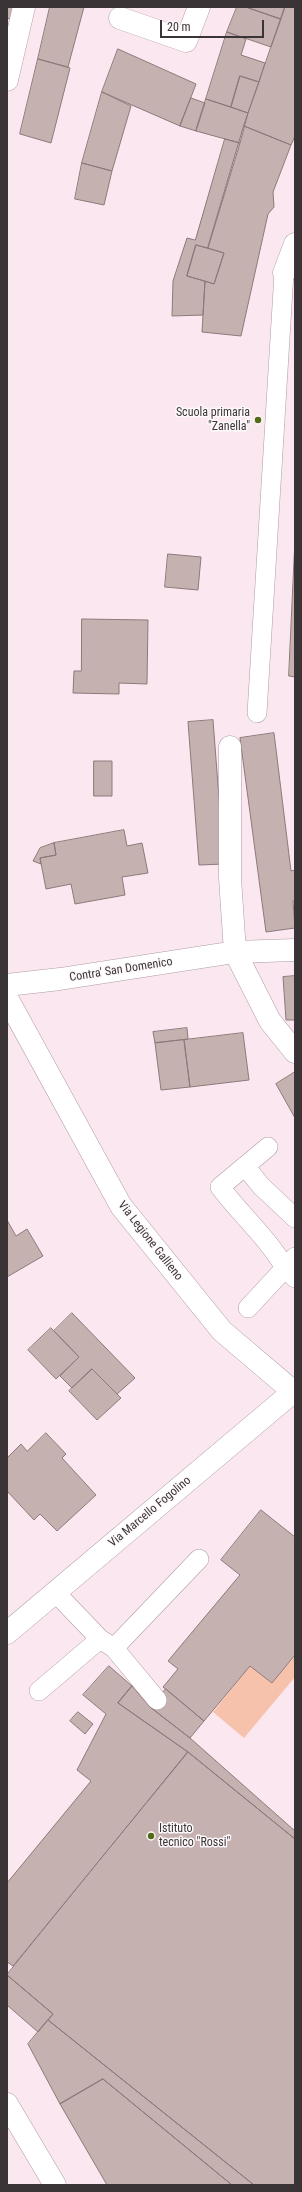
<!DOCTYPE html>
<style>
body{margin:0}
#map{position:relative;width:302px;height:2192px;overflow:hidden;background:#fbe7ef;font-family:"Roboto Condensed",sans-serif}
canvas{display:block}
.frame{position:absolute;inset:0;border:8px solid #3b3437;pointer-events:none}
.scale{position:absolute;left:160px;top:20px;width:104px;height:18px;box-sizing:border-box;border:2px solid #3b3437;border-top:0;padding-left:5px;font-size:12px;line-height:14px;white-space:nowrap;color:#3b3437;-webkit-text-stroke:3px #fdf9fb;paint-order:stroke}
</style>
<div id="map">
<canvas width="302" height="2192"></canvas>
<div class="frame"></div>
<div class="scale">20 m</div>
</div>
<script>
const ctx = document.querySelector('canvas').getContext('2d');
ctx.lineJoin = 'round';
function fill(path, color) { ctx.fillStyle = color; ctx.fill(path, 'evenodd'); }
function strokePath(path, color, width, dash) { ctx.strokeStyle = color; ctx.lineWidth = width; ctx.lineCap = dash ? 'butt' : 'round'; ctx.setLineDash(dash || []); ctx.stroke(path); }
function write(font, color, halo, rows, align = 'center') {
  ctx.font = font + ' "Roboto Condensed",sans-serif'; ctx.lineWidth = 3; ctx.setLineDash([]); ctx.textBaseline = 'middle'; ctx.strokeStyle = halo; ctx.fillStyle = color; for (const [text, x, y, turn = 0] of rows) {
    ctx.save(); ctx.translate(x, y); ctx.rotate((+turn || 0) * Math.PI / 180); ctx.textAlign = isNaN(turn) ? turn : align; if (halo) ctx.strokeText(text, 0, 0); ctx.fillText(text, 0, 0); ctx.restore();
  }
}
fill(new Path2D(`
 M295 1656V1677L244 1738 213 1712 250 1666 272 1683Z`), '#f7c2ac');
const building = new Path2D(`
 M7 7H15L12 20 7 18Z
 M50 7H84L68 67 38 59Z
 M237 7H246L281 19 271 47 227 32Z
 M246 7H285L281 19Z
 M285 7H295V136L291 145 244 126Z
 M227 32 246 39 241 55 265 63 259 82 240 76 231 107 206 99Z
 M118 49 196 84 180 126 102 92Z
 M38 59 70 68 51 143 20 134Z
 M240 76 259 82 248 113 231 107Z
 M102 92 131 106 112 171 82 163Z
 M191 98 205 103 196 131 180 126Z
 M206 99 248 113 240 143 196 131Z
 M244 126 291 145 273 192 274 207 268 214 241 336 202 332 205 281 214 284 224 253 208 248Z
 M225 139 240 143 208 248 196 245 187 276 205 281 203 315 172 316 173 281 187 238 195 240Z
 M82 163 112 171 104 205 75 199Z
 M196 245 224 253 214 284 187 276Z
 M295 539V677L289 676Z
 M168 554 201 557 198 590 165 587Z
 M82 619 148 620 147 684 119 683V694L73 693 74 671H81Z
 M213 720 224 864 199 865 188 722Z
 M274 733 291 871 295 870V901H293L295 928 266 932 240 738Z
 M94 761H112V796H94Z
 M124 830 127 846 142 843 148 873 122 877 125 895 75 904 71 884 46 889 40 858 56 855 54 843Z
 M54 843 56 855 40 858 41 864 33 861 40 848Z
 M295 976V1020H286L283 977Z
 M187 1028 188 1039 155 1043 153 1032Z
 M243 1033 249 1080 190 1087 184 1040Z
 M184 1040 190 1087 161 1090 155 1043Z
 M295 1072V1118L276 1084Z
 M7 1220 16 1236 27 1229 43 1256 7 1277Z
 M72 1313 135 1378 117 1394 92 1369 72 1388 60 1376 79 1357 54 1331Z
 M51 1328 79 1357 56 1379 28 1350Z
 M92 1369 121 1398 97 1420 69 1391Z
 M46 1433 66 1454 62 1458 96 1495 57 1531 40 1514 34 1520 7 1491V1458L21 1444 27 1451Z
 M261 1510 295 1537V1655L272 1683 250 1666 204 1721 163 1687 178 1669 168 1661 240 1575 221 1560Z
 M109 1666 132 1686 118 1703 188 1752 13 1966 7 1962V1883L91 1781 77 1770 106 1714 83 1695Z
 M132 1686 150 1707 190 1738 295 1831V1839L188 1752 118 1703Z
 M166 1689 204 1721 190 1738 150 1707Z
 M78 1712 93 1724 85 1734 70 1721Z
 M188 1752 295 1839V2185H254L48 2020 53 2014 7 1975Z
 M7 1975 53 2014 38 2032 7 2005Z
 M48 2020 254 2185H232L103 2079 60 2104 28 2044Z
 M103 2079 232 2185H107L60 2104Z`);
fill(building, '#c6b1b1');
strokePath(building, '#8d797a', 1);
const service = new Path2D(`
 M257 713 284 273
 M245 1166 261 1186 295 1218
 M295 1257 285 1268 295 1278
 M248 1308 285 1268C268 1238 241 1215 220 1187L268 1147
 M55 1592 100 1639 114 1648 199 1559
 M114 1648 157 1700
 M39 1691 100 1639`);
const minor = new Path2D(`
 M120 18 186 41 199 7
 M284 273 295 244
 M230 747V878L235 952 270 1021 295 1052
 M7 985 60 979 235 952 295 950
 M7 1633 293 1392
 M7 2104 55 2185`);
const secondary = new Path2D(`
 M7 80 24 7
 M7 998 121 1206 222 1331 295 1393`);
strokePath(service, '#af9ca4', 20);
strokePath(minor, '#af9ca4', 23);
strokePath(secondary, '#af9ca4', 23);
strokePath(service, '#fff', 19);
strokePath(minor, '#fff', 22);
strokePath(secondary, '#fff', 22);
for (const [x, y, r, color] of [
 [258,420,4,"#566b18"],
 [151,1836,4,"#566b18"]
]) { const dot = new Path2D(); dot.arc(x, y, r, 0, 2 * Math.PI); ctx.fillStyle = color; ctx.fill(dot); strokePath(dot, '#fdf9fb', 1.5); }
write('12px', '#3b3437', '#fdf9fb', [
 ["Scuola primaria",250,413],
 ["\"Zanella\"",250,427],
 ["Istituto",159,1829,"left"],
 ["tecnico \"Rossi\"",159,1843,"left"]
], 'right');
write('12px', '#3b3437', '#fdf9fb', [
 ["Contra' San Domenico",121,970,-9],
 ["Via Legione Gallieno",150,1241,52],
 ["Via Marcello Fogolino",150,1512,-40]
]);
</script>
